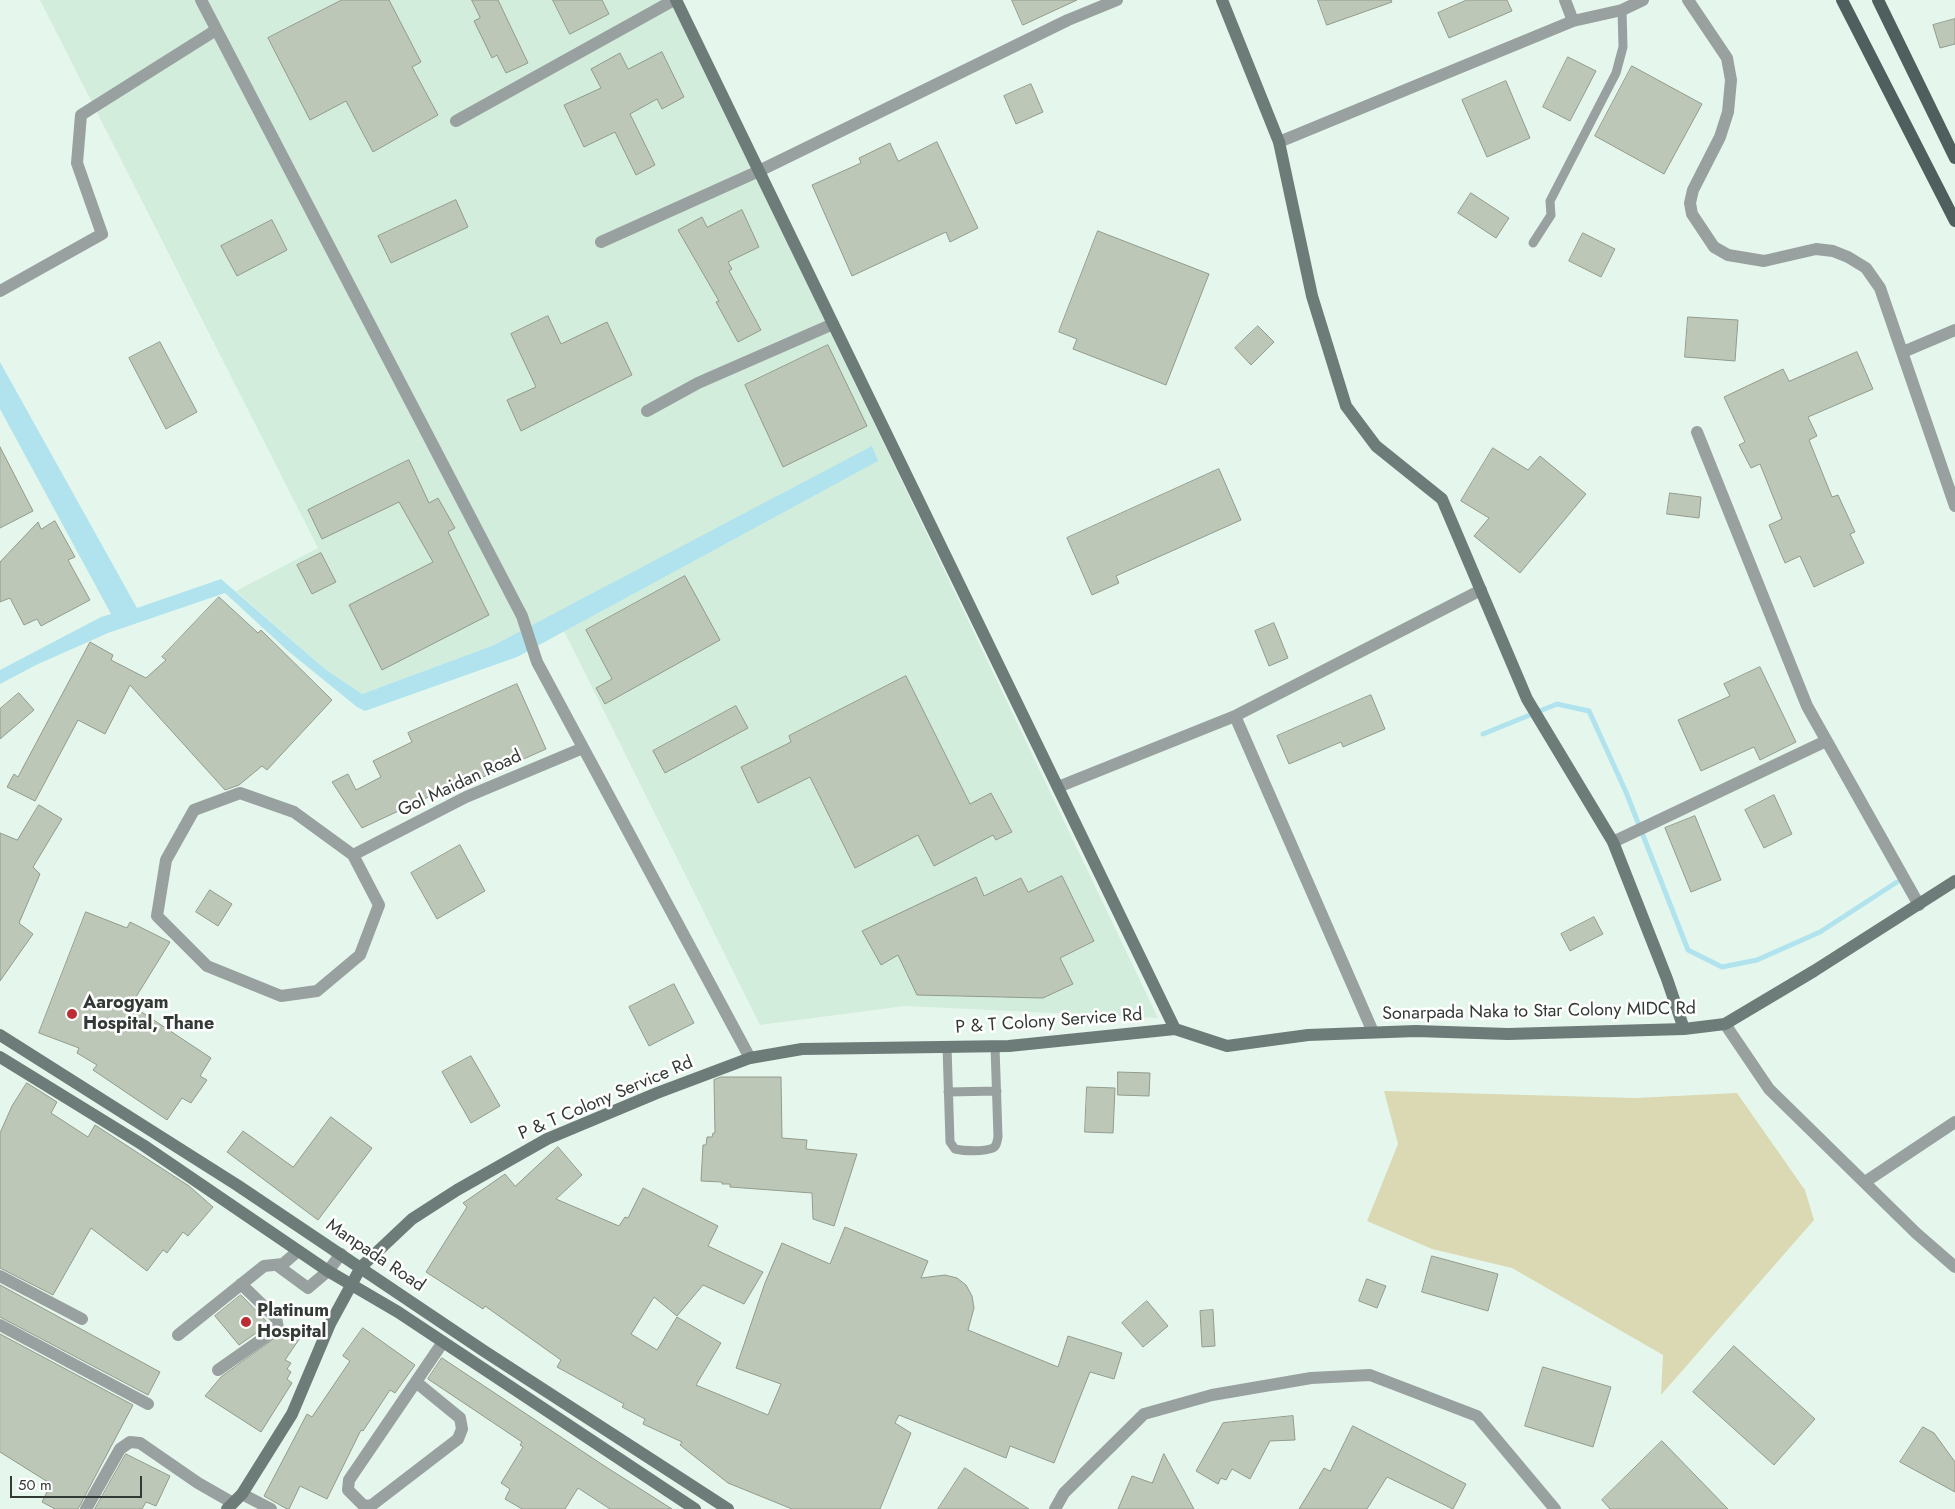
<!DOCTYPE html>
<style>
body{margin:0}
#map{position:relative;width:1955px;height:1509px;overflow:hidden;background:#e5f7ec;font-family:Jost,sans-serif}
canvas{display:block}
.scale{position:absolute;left:10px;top:1476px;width:132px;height:22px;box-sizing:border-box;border:2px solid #333a36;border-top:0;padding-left:6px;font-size:15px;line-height:18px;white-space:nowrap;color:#333a36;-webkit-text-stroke:4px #fff;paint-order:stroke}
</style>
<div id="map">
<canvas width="1955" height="1509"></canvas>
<div class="scale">50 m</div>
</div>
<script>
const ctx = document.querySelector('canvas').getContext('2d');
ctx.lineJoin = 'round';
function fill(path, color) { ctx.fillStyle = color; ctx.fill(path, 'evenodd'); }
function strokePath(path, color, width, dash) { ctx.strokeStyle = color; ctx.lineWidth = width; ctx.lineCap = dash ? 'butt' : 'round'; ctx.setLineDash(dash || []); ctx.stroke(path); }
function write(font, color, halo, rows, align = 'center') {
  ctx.font = font + ' Jost,sans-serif'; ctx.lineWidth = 5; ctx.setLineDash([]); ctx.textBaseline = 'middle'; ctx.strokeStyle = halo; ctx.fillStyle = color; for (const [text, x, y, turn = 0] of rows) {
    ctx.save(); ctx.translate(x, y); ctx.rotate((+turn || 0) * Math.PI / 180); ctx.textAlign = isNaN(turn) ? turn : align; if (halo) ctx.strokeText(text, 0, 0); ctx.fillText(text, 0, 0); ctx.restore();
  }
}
fill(new Path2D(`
 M40 0H672L1158 1018 905 1006 760 1025 555 613 494 645 362 694 325 669 236 591 318 548Z`), '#d3eddd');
fill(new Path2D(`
 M1384 1091 1635 1098 1737 1093 1805 1190 1814 1220 1661 1395 1663 1355 1512 1268 1432 1249 1367 1221 1398 1144Z`), '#dbd9b4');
fill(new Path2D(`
 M0 362 137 608 221 579 325 669 362 694 494 645 872 446 878 461 517 657 365 711 357 707 288 651 225 593 108 633 36 665 0 684V670L101 617 111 614 0 409Z`), '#b1e3ee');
strokePath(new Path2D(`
 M1483 734 1557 704 1589 711 1626 792 1688 950 1722 967 1757 960 1820 932 1897 882`), '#b1e3ee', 5);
const building = new Path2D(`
 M342 0H389L421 62 412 67 438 115 373 152 346 101 310 120 268 38Z
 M472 0H498L528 63 506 73 497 55 492 58 474 21 480 18Z
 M553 0H602L609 14 570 34Z
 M1012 0H1077L1023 25Z
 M1318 0H1391L1392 2 1327 25Z
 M1467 0H1507L1512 11 1449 38 1438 13Z
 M1955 19V44L1940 48 1933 25Z
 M662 52 684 97 662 109 657 99 630 114 655 165 636 175 615 132 584 147 564 105 601 88 591 69 620 53 628 69Z
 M1568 57 1596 71 1570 121 1543 107Z
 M1632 66 1702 104 1664 174 1595 136Z
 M1506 81 1530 138 1487 157 1462 100Z
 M1031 84 1043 112 1016 124 1004 96Z
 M937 142 978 228 950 242 946 232 852 276 812 185 861 163 859 158 890 143 898 161Z
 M1471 193 1509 218 1496 238 1458 213Z
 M456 200 468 227 391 263 378 236Z
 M742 210 759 247 728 262 732 269 729 271 761 330 738 342 716 302 719 301 678 230 702 217 707 227Z
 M272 220 287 250 237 276 221 246Z
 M1098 231 1209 274 1166 385 1073 349 1077 339 1059 332Z
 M1583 233 1615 249 1601 277 1569 261Z
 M548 316 561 344 607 322 632 375 521 431 507 400 536 387 511 334Z
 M1688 317 1738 320 1735 361 1685 357Z
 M1258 326 1274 342 1251 365 1235 348Z
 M160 342 197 412 166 429 129 358Z
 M828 345 867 426 783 467 745 385Z
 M1857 352 1873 389 1808 417 1817 436 1809 440 1832 497 1838 495 1855 532 1850 534 1864 563 1814 587 1800 556 1785 563 1769 525 1782 519 1760 464 1751 468 1739 445 1745 442 1724 397 1783 369 1789 381Z
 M0 447 33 511 0 528Z
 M1493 448 1528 470 1540 456 1586 494 1520 573 1474 536 1489 518 1461 501Z
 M409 460 429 503 438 498 455 528 448 532 489 615 382 670 349 605 433 562 399 502 322 539 308 510Z
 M1219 469 1241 520 1116 576 1119 583 1092 595 1067 538Z
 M1670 493 1701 497 1699 518 1667 514Z
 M55 521 75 557 68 560 90 600 41 626 37 619 24 625 10 598 0 602V562L38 522 41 529Z
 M321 553 336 582 312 594 297 565Z
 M685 576 720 640 605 704 596 688 612 679 586 630Z
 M219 597 258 633 261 630 332 700 267 770 262 766 239 785 225 790 130 685 105 734 78 720 35 801 7 787 14 774 18 777 90 642 113 655 111 660 146 678 166 660 162 657Z
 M1274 623 1288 658 1269 666 1255 631Z
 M1760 667 1796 742 1760 760 1754 747 1701 771 1678 720 1730 696 1724 684Z
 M906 676 970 804 991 793 1012 832 996 840 993 835 934 866 918 835 855 868 810 777 758 803 741 767 791 742 789 736Z
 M517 684 546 749 436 798 435 794 362 828 332 782 348 774 356 790 381 777 373 761 412 742 408 733Z
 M19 693 34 710 0 739V709Z
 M1371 695 1385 729 1343 747 1341 742 1289 764 1277 736Z
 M736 706 748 728 665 773 653 751Z
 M1774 795 1792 834 1764 848 1745 810Z
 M39 805 62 819 33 867 40 874 19 923 33 934 0 981V833L17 840Z
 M1695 816 1721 880 1691 892 1665 828Z
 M460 845 485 891 437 919 411 873Z
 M1062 876 1094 941 1060 958 1073 984 1043 998 917 995 898 955 881 965 862 931 976 877 984 896 1021 878 1028 892Z
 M210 890 232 904 218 926 196 912Z
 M86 912 127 928 130 922 170 942 131 1005 211 1058 200 1076 207 1080 191 1103 182 1098 167 1120 93 1070 97 1065 77 1053 79 1048 39 1033Z
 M1594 917 1603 934 1570 951 1561 934Z
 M674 984 694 1023 649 1046 629 1007Z
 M471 1056 500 1106 471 1123 442 1072Z
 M1118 1072 1150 1073 1149 1096 1118 1095Z
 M721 1077H781L782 1138 807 1140 806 1149 857 1154 834 1226 813 1219 812 1193 730 1187V1184H722V1182L701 1181 703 1145H706L707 1137H712L713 1133H715L714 1080Z
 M27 1083 57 1102 51 1113 88 1137 95 1125 189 1186 213 1207 188 1236 183 1232 167 1253 163 1250 147 1271 91 1228 53 1295 0 1268V1133L12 1106Z
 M1087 1087 1115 1088 1113 1133 1085 1132Z
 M331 1117 372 1148 318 1220 227 1152 243 1131 293 1167Z
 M558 1147 582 1175 556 1199 619 1226 625 1217 628 1218 643 1188 718 1226 708 1246 763 1272 744 1304 703 1285 677 1316 654 1297 631 1334 657 1350 677 1317 721 1343 696 1385 768 1415 781 1384 736 1368 765 1283 782 1243 830 1264 845 1227 928 1261 921 1278 945 1275 957 1278 966 1285 972 1296 974 1308 968 1330 1058 1367 1068 1336 1122 1353 1114 1379 1090 1372 1054 1463 1010 1446 1006 1458 899 1415 895 1423 911 1433 880 1509H792L728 1483 680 1445 682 1442 643 1424 645 1419 622 1407 624 1404 557 1367 561 1360 485 1306 483 1309 426 1272 467 1207 463 1203 505 1174 515 1186Z
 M1432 1256 1498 1274 1488 1311 1422 1292Z
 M1367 1279 1386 1286 1377 1308 1359 1301Z
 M0 1285 160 1372 148 1395 0 1317Z
 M241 1295 269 1324 239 1345 215 1316Z
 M1147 1301 1168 1326 1143 1347 1122 1323Z
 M1213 1310 1215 1346 1202 1347 1200 1311Z
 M363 1328 415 1365 395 1393 390 1390 363 1431 361 1430 327 1499 300 1486 289 1509H287L264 1496 307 1414 312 1417 350 1361 343 1356Z
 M285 1331 300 1338 285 1360 291 1363 287 1369 291 1372 287 1379 292 1383 261 1432 205 1396 221 1377Z
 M0 1334 133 1405 78 1509H55L42 1502 51 1484 0 1452Z
 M1734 1346 1815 1419 1774 1465 1693 1392Z
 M442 1358 606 1467 672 1509H610L578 1488 565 1509H522L505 1499 510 1489 501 1483 523 1447 520 1445 522 1442 428 1379Z
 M1543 1367 1611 1387 1593 1447 1525 1426Z
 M1293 1416 1295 1440 1270 1441 1250 1479 1232 1469 1226 1480 1221 1478 1218 1484 1196 1471 1223 1423Z
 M1353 1426 1466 1484 1453 1509 1387 1477 1367 1509H1299L1324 1468 1330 1471Z
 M1923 1427 1934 1433 1955 1462V1492L1900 1462Z
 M1662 1441 1728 1509H1610L1602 1500Z
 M126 1454 170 1476 156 1506 146 1502 142 1509H95Z
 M1164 1454 1194 1509H1118L1132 1476 1152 1483Z
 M965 1468 1029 1509H938Z`);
fill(building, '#bdc7b7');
strokePath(building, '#929b8c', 1);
strokePath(new Path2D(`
 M1533 243 1551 215 1550 201 1616 73 1623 47 1622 10
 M947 1046 950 1142 955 1149C964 1151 984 1152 993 1148 997 1146 997 1141 998 1137L995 1046
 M948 1092 997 1091`), '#98a1a0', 9);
strokePath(new Path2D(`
 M201 0 522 616 537 662 750 1058
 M1565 0 1573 21
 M1688 0 1727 58 1731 80 1728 112 1720 137 1693 190 1690 203 1692 214 1714 247 1728 255 1764 261 1816 249 1833 251 1848 257 1866 268 1880 288 1955 506
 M456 121 674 0
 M1279 142 1573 21 1622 10 1643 0
 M601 242 759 171 1068 20 1117 0
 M0 291 102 234 77 163 81 115 216 30
 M1903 352 1955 330
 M647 411 698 383 833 324
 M1697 432 1807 706 1919 905
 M1235 716 1481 590
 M1058 787 1235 716 1373 1032
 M1613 842 1826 741
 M353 855 379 905 360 955 317 991 281 996 207 966 157 916 166 860 194 810 240 793 294 812 353 855 466 797 583 748
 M1725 1024 1769 1089 1916 1233 1955 1267
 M1865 1182 1955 1122
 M278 1266 308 1288 328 1271 341 1254
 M0 1276 82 1319
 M0 1325 148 1404
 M178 1335 264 1266 283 1264 298 1251
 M218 1370 278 1328 276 1318 241 1284
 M416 1382 460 1418 462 1429 458 1439 372 1505 367 1506 362 1504 348 1490 349 1480 443 1342
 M242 1494 271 1509
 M86 1509 120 1449 130 1442 140 1443 198 1483 233 1503
 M1055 1509 1064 1493 1144 1414 1212 1395 1311 1378 1370 1375 1477 1416 1555 1509`), '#98a1a0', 12);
strokePath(new Path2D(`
 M676 0 1175 1029
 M1222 0 1279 142 1312 296 1346 406 1376 446 1442 499 1527 699 1613 842 1667 979 1684 1029
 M0 1035 237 1185 484 1351 728 1509
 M0 1057 143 1145 328 1271 398 1312 695 1509
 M227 1509 242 1494 292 1414 330 1324 361 1267 412 1219 457 1190 547 1139 657 1093 750 1058 802 1049 1009 1046 1175 1029 1227 1046 1308 1035 1416 1031 1508 1034 1684 1029 1725 1024 1814 971 1955 881`), '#6d7b79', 12);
strokePath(new Path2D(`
 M1842 0 1955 221
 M1878 0 1955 158`), '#4f5f5d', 12);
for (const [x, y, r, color] of [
 [72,1014,6,"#bc2c34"],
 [246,1322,6,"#bc2c34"]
]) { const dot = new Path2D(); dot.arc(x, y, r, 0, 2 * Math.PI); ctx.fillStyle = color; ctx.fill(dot); strokePath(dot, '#fff', 2); }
write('18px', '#333a36', '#fff', [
 ["Gol Maidan Road",460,784,-25],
 ["Sonarpada Naka to Star Colony MIDC Rd",1539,1012,-1],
 ["P & T Colony Service Rd",1049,1022,-4],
 ["P & T Colony Service Rd",606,1099,-23],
 ["Manpada Road",375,1256,34]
]);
write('bold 18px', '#333a36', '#fff', [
 ["Aarogyam",83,1004],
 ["Hospital, Thane",83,1025],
 ["Platinum",257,1312],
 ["Hospital",257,1333]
], 'left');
</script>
